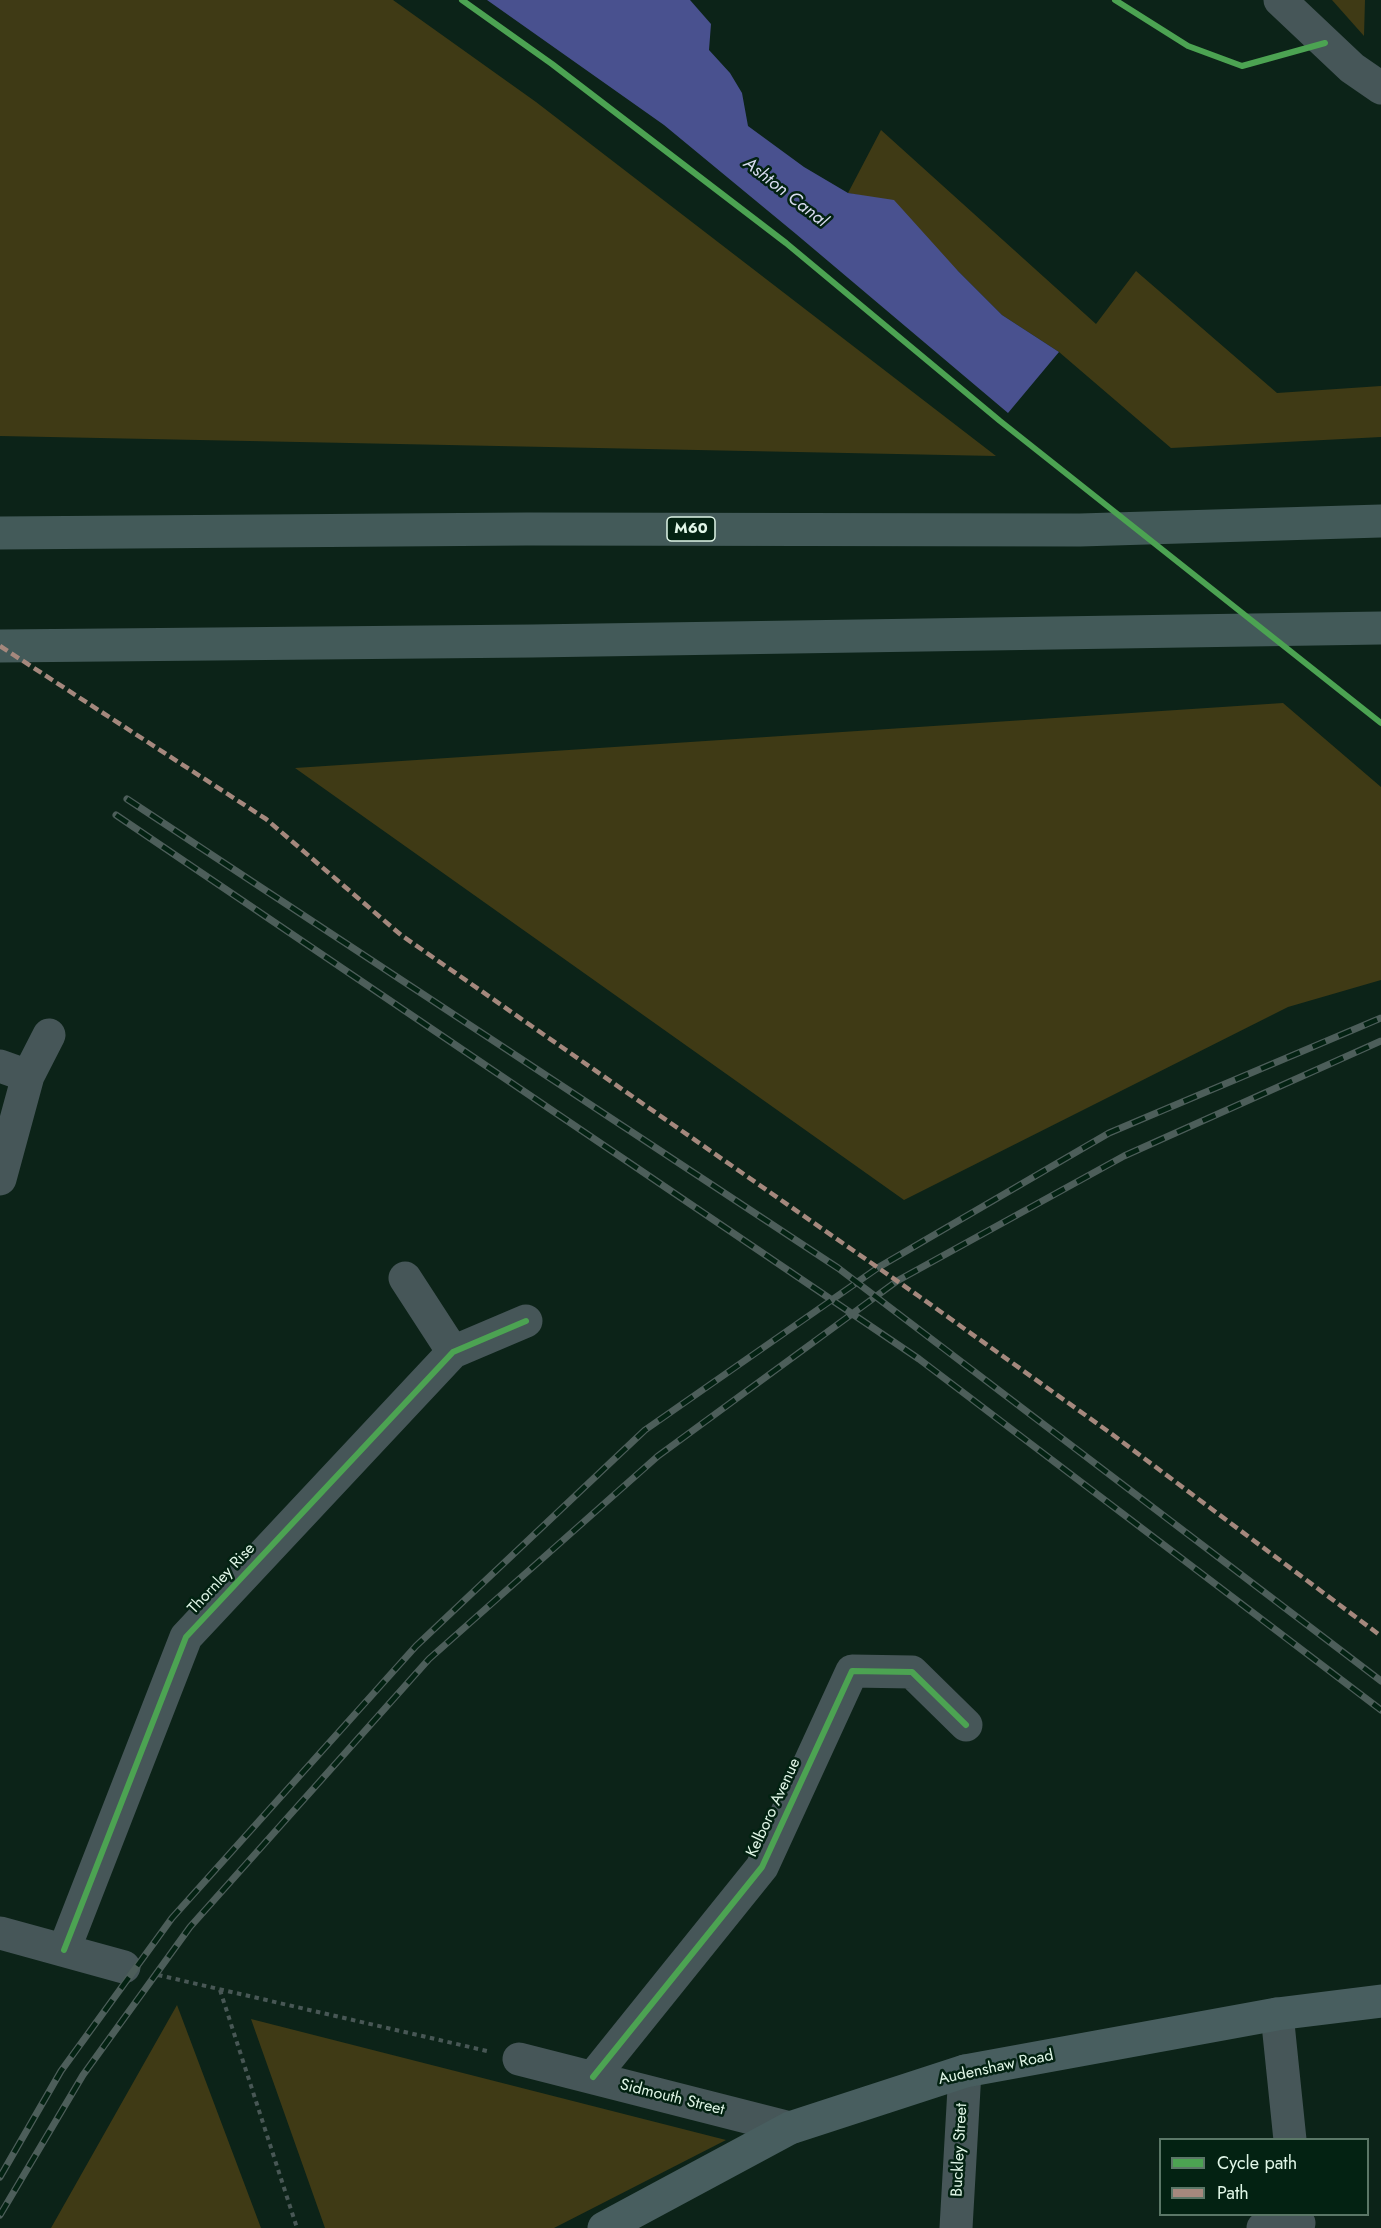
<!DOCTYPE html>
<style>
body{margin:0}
#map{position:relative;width:1381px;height:2228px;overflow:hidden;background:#0c2318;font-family:Jost,sans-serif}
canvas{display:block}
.legend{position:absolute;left:1159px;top:2138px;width:210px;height:78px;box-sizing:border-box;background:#032212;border:2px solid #5b7767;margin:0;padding:8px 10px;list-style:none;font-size:18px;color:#e0f6e7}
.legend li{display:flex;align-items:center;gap:12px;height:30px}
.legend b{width:30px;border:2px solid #5b7767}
</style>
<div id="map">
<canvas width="1381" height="2228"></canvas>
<ul class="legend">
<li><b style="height:8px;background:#4ca352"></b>Cycle path</li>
<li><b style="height:8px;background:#a5887d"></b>Path</li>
</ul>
</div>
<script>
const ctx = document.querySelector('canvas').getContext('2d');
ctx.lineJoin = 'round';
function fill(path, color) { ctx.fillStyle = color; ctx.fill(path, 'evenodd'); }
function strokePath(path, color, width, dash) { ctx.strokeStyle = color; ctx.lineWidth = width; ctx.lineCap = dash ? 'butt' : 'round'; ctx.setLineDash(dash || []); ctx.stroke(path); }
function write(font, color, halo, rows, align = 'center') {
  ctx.font = font + ' Jost,sans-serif'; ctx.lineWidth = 5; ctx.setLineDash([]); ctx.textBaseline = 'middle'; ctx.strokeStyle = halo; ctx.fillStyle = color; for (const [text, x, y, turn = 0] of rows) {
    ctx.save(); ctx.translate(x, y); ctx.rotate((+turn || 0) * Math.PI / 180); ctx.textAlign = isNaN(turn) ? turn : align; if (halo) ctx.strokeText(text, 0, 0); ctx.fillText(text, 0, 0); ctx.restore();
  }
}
fill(new Path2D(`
 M0 0H393L536 102 996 456 0 436Z
 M1332 0H1365L1364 36Z
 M881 130 1096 324 1136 271 1277 393 1381 386V437L1171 448 1059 352 1002 315 958 271 868 197 848 193Z
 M1283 703 1381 787V980L1288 1007 904 1200 295 768Z
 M177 2005 261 2228H51Z
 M251 2019 726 2140 554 2228H325Z`), '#3f3a15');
fill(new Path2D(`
 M487 0H690L711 24 709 50 730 73 742 93 748 126 804 167 848 193 894 200 958 271 1002 315 1059 352 1008 413 796 234 664 125Z`), '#49518f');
strokePath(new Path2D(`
 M158 1975 487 2051
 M220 1990 297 2228`), '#485755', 4, [4.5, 4.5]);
strokePath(new Path2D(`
 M1280 0 1352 68 1381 88
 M0 1066 28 1076
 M0 1179 28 1076 49 1035
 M405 1278 453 1352
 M0 1933 124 1967
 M64 1950 186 1637 453 1352 526 1321
 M1277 2014 1290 2140
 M519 2059 790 2128
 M593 2077 762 1867 852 1671 912 1672 966 1725
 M956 2228 965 2071
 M1263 2228 1299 2223`), '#465658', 33);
strokePath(new Path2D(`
 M604 2228 790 2128 965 2071 1277 2014 1381 2001`), '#485e5f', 33);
strokePath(new Path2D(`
 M0 533 527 529 1080 530 1381 521
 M0 646 532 641 1381 628`), '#435a59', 33);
const rail = new Path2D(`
 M127 799 838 1268 1381 1681
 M116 815 919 1359 1381 1710
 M0 2177 61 2071 172 1918 416 1646 645 1430 879 1267 1109 1133 1381 1018
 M0 2215 83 2075 190 1927 429 1659 658 1456 897 1281 1124 1156 1381 1041`);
strokePath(rail, '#4d5e5a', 7);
strokePath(rail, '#032212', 4.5, [14]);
strokePath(new Path2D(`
 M0 646 266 819 401 935 920 1297 1109 1432 1381 1636`), '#a5887d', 4.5, [9, 4.5]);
strokePath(new Path2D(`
 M462 0 552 64 786 243 1000 421 1381 723
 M1115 0 1188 46 1242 66 1325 43
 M64 1950 186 1637 453 1352 526 1321
 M593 2077 762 1867 852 1671 912 1672 966 1725`), '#4ca352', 6);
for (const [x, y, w] of [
 [691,529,48]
]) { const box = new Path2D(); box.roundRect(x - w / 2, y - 12, w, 24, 4.5); ctx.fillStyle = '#032212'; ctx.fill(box); strokePath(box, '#e0f6e7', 1.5); }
write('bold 15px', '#e0f6e7', null, [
 ["M60",691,529]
]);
write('16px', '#e0f6e7', '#032212', [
 ["Thornley Rise",222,1579,-47],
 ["Kelboro Avenue",774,1808,-65],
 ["Audenshaw Road",996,2068,-12],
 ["Sidmouth Street",672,2098,14],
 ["Buckley Street",960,2150,-87]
]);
write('italic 18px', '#d8dcf0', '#032212', [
 ["Ashton Canal",785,193,38]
]);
</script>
